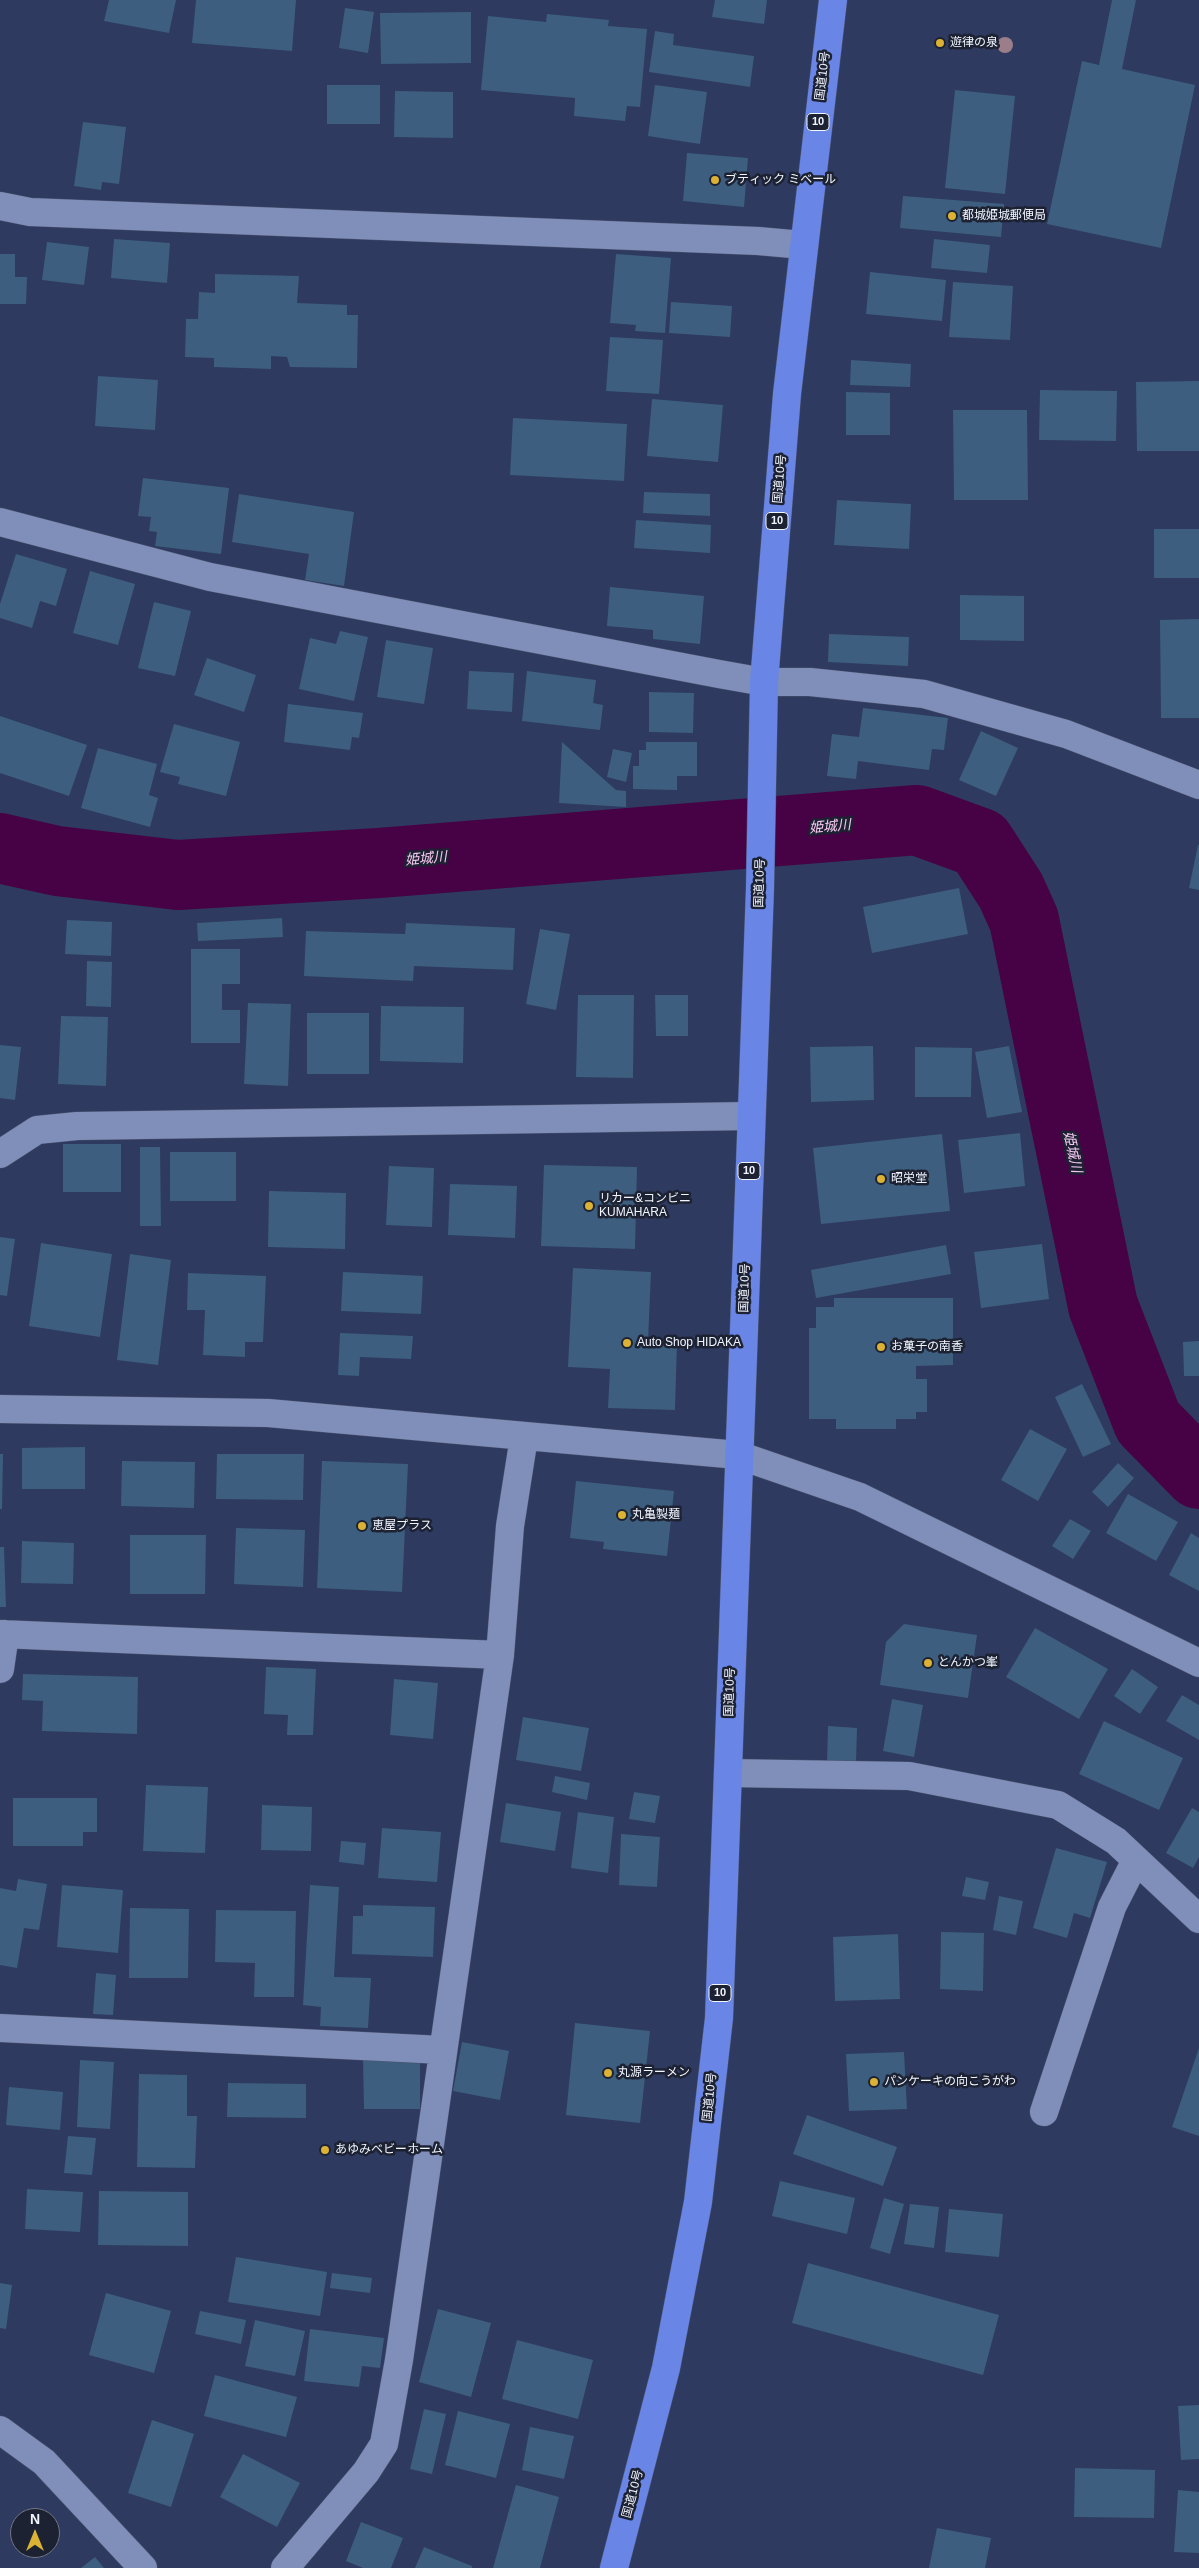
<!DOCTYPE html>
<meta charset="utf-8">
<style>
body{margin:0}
#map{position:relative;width:1199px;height:2568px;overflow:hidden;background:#2e3a5f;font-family:Arial,sans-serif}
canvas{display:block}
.north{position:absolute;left:10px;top:2508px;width:50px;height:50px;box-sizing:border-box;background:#1d2233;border:1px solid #727684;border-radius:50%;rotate:0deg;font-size:14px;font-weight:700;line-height:20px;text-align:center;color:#f1f5fe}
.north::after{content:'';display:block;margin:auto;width:18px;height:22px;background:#dbb233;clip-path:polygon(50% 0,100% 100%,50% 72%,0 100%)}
</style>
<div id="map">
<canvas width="1199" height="2568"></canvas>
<div class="north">N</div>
</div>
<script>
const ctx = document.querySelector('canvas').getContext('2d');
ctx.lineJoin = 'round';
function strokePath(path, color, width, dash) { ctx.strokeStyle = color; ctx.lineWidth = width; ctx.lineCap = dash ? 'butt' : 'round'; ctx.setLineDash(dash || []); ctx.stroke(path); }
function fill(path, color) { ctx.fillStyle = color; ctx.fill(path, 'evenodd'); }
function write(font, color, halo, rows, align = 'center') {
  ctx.font = font + ' Arial,"Noto Sans JP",sans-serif'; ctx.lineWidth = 5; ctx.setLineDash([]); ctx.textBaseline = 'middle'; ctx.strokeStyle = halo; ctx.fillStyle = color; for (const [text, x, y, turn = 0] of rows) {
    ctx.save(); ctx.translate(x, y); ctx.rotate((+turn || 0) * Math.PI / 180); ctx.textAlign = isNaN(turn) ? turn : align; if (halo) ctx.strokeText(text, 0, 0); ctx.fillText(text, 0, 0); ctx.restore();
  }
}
strokePath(new Path2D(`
 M0 848 57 861 178 875 379 863 917 820 980 843 1011 891 1024 920 1103 1306 1148 1422 1199 1474`), '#470245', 70);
fill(new Path2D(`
 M109 0H176L169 33 104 21Z
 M196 0H296L292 51 192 43Z
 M715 0H767L764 24 712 17Z
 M1112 0H1136L1122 69 1195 85 1161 248 1047 224 1082 61 1099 65Z
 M345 8 374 12 368 53 339 48Z
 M471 12V63L381 64 380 13Z
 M547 14 609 20 608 26 647 29 640 107 627 106 625 121 574 116 575 98 481 90 488 16 546 22Z
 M655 31 674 34 673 45 754 56 750 87 649 72Z
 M327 85H380V124H327Z
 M655 85 707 92 700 144 648 136Z
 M955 90 1015 96 1005 194 945 188Z
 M395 91 453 92V138L394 137Z
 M83 122 126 127 119 184 102 182 101 190 74 186Z
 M687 153 748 158 744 207 683 201Z
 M903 196 1004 204 1001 237 900 228Z
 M114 239 170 243 167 283 111 278Z
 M934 239 990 245 987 273 931 268Z
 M47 242 89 247 84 285 42 280Z
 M0 254H15V277H27L26 304H0Z
 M616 254 671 258 665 333 635 331 636 325 610 323Z
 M870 272 946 280 942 321 866 314Z
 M215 274 299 276 297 303 347 305V315H358L357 368 290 367 287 357 271 356V369L214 367V358L185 357 186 319H198L199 292 215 293Z
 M953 282 1013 286 1010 340 949 337Z
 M671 302 732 306 730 337 669 333Z
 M610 337 663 340 659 394 606 391Z
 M851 360 911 364 910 387 850 385Z
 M98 376 158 380 155 430 95 426Z
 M1199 381V451H1137L1136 382Z
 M1040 390 1117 391 1116 441 1039 440Z
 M846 392 890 393V435H846Z
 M652 399 723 405 718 462 647 456Z
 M953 410H1027L1028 500H954Z
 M513 418 627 424 624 481 510 475Z
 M143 478 229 488 221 554 155 546 157 532 149 531 151 517 138 516Z
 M644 492 710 494V516L643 513Z
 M239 494 354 512 344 586 305 580 309 554 232 542Z
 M837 500 911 504 909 549 834 545Z
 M636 520 711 525 710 553 634 548Z
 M1154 529H1199V578H1154Z
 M16 554 67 569 56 606 40 601 32 628 0 618V604Z
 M90 571 135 584 118 645 73 633Z
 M610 587 704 596 700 644 653 639V630L607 626Z
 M960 595 1024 596V641L960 640Z
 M154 602 191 611 175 676 138 668Z
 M1199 619V718H1161L1160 620Z
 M340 631 368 637 354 701 299 689 310 638 336 644Z
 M829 634 909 637 908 666 828 662Z
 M386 640 433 648 424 704 377 697Z
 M207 658 256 675 244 712 194 695Z
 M469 671 514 673 512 712 467 709Z
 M527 671 596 680 593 703 603 705 600 730 522 721Z
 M649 692 694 693 693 733 649 732Z
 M288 704 363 713 359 738 352 737 350 750 284 742Z
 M863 708 948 718 944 750 932 749 929 770 858 761 856 779 827 776 832 734 859 737Z
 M0 716 87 745 69 796 0 773Z
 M174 724 240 742 226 796 178 784 180 777 160 772Z
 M981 731 1018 748 996 796 959 780Z
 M562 742 616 790 626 791V807L559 803Z
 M646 742H697V776H677V790L633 789V766H639V750H646Z
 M98 748 157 764 149 795 158 798 150 827 81 808Z
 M613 749 632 753 626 782 607 777Z
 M1198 845H1199V890L1189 888Z
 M959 888 968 934 872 953 863 907Z
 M282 918 283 937 198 941 197 923Z
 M67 920 112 922 111 956 65 954Z
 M406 923 515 928 513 970 414 966 413 981 304 976 306 931 405 934Z
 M540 929 570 934 556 1010 526 1004Z
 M191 949H240V984H222V1010H240V1043H191Z
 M87 961 112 962 111 1007 86 1006Z
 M578 995H634L633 1078 576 1077Z
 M655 995H688V1036H656Z
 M248 1003 291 1004 288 1086 244 1084Z
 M381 1006 464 1007 463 1063 380 1061Z
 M307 1013H369V1074H307Z
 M61 1016 108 1017 106 1086 58 1084Z
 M0 1045 21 1047 15 1100 0 1098Z
 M873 1046 874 1100 811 1102 810 1047Z
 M1009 1046 1022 1112 987 1118 975 1052Z
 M915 1047 972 1048 971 1097H915Z
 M1020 1133 1025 1186 964 1193 958 1140Z
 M942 1134 950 1211 821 1224 813 1148Z
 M63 1144H121V1192H63Z
 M140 1147H160L161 1226H140Z
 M170 1152H236V1201H170Z
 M544 1165 637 1167 635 1249 541 1246Z
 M389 1166 434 1168 432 1227 386 1225Z
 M450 1184 517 1186 515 1238 448 1235Z
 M269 1191 346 1193 345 1249 268 1247Z
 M0 1237 15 1239 7 1296 0 1295Z
 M41 1243 112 1254 100 1337 29 1326Z
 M1042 1244 1049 1299 981 1308 974 1252Z
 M946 1245 951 1274 816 1298 811 1270Z
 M130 1254 171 1260 158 1365 117 1360Z
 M573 1268 651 1272 648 1341 677 1342 675 1410 608 1408 610 1369 568 1367Z
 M343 1272 423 1276 421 1314 341 1311Z
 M188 1273 266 1276 263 1342H245V1357L203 1355 205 1310H187Z
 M834 1298H953V1365L916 1366V1379H927V1412H916V1419H896V1429H836V1419H809V1328H816V1307H834Z
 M340 1333 413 1336 411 1359 360 1357 359 1376 338 1375Z
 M1199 1341V1376H1184L1183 1342Z
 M1082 1384 1111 1444 1083 1457 1055 1397Z
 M1030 1429 1067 1449 1038 1501 1001 1480Z
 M85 1447V1489H22V1448Z
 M0 1454H3L2 1509H0Z
 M217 1454H304L303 1500 216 1499Z
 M122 1461 195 1462 194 1508 121 1506Z
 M322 1461 408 1464 402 1592 317 1588Z
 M1118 1463 1134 1478 1108 1507 1092 1492Z
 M576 1481 674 1491 667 1556 603 1549 604 1542 570 1538Z
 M1128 1494 1178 1522 1156 1561 1106 1533Z
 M1070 1519 1091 1531 1073 1559 1052 1546Z
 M236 1528 305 1530 303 1587 234 1584Z
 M1191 1533 1199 1538V1591L1169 1575Z
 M130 1535H206L205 1594H130Z
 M22 1541 74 1543 73 1584 21 1583Z
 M0 1547H4L6 1607H0Z
 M904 1624 977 1635 968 1698 880 1685 886 1642Z
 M1035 1628 1108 1669 1079 1719 1006 1677Z
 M266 1667 316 1669 313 1735H287L288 1715 264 1714Z
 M1132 1669 1158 1687 1140 1714 1114 1696Z
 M23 1674 138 1677 137 1734 42 1731 43 1701 22 1700Z
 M394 1679 438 1683 433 1739 390 1735Z
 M1182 1695 1199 1705V1740L1166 1721Z
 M892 1699 923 1705 914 1757 883 1751Z
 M523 1717 589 1728 581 1771 516 1760Z
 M1104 1721 1183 1758 1159 1810 1079 1774Z
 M828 1726 857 1728 856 1763 827 1762Z
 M555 1776 590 1783 587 1800 552 1792Z
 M146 1785 208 1787 205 1853 143 1851Z
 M634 1792 660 1796 655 1823 629 1819Z
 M13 1798H97V1832H83V1846H13Z
 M506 1803 561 1812 555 1851 500 1842Z
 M262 1805 312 1807 311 1851 261 1850Z
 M1192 1808 1199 1812V1857L1193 1868 1166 1853Z
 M578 1812 614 1817 608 1873 571 1868Z
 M382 1828 441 1832 437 1882 378 1878Z
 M621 1834 660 1837 657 1887 619 1885Z
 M341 1841 366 1843 364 1865 339 1862Z
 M1056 1848 1107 1862 1090 1918 1074 1913 1067 1938 1033 1928Z
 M966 1877 989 1882 985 1900 962 1896Z
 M18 1879 47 1884 39 1930 24 1928 17 1968 0 1965V1888L16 1891Z
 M62 1885 123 1890 118 1953 57 1947Z
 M310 1885 339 1887 334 1977 371 1978 368 2028 320 2026 321 2007 303 2005Z
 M999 1896 1023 1901 1016 1935 993 1930Z
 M363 1905 435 1907 433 1957 352 1954 353 1916H363Z
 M130 1908 189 1909 188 1978H129Z
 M216 1910 296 1911 294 1997H254L255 1963 215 1962Z
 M941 1932 984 1933 983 1991 940 1989Z
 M898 1934 900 1999 835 2001 833 1937Z
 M96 1973 116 1975 113 2015 93 2014Z
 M575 2023 650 2031 640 2123 566 2115Z
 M462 2042 509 2051 500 2100 453 2091Z
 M1199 2048V2136L1172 2127Z
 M904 2052 907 2109 849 2111 846 2054Z
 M80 2060 114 2062 110 2129 77 2127Z
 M363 2060H420V2109H364Z
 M139 2074 187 2075V2116H197L195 2168 137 2167Z
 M228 2083 306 2084V2118L227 2117Z
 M9 2087 63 2092 60 2130 6 2125Z
 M807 2115 897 2147 883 2186 793 2154Z
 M68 2136 96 2138 92 2175 64 2173Z
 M780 2181 855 2198 847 2234 772 2216Z
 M27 2189 83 2192 80 2232 25 2229Z
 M99 2191 188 2192V2246L98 2245Z
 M884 2198 904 2204 890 2254 870 2248Z
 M910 2204 939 2207 934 2248 904 2244Z
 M949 2209 1003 2214 999 2257 945 2252Z
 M236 2257 327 2272 320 2316 228 2302Z
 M808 2263 999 2315 983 2375 792 2323Z
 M332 2273 372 2278 370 2293 330 2288Z
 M0 2283 12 2285 6 2329 0 2328Z
 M106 2293 171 2311 154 2373 89 2355Z
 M438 2309 491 2323 471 2397 419 2382Z
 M200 2311 246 2320 241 2344 195 2334Z
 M255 2320 305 2331 295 2376 245 2366Z
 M310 2329 384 2338 380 2368 362 2366 359 2387 304 2381Z
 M517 2340 593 2360 578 2419 502 2399Z
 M215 2375 297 2397 286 2437 204 2416Z
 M1199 2405V2459L1181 2460 1178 2406Z
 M424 2409 446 2414 432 2474 410 2469Z
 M458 2411 510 2424 496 2478 445 2465Z
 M152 2420 194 2434 171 2507 128 2493Z
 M530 2427 574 2436 564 2479 522 2470Z
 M243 2454 300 2483 277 2527 220 2497Z
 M1075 2468 1155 2470 1154 2518 1074 2517Z
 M516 2485 559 2497 540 2568H493Z
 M1178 2490 1199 2492V2553L1174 2552Z
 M361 2522 403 2538 391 2568H363L346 2561Z
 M937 2528 991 2538 985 2568H929Z
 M424 2547 472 2566V2568H415Z
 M95 2557 104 2568H81Z`), '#3d5e7f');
const minor = new Path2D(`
 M0 206 30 212 758 241 803 245
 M0 522 210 577 719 674 764 682H810L924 694 1066 734 1199 785
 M0 1154 37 1130 77 1126 751 1116
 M0 1409 268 1413 738 1455 860 1497 1199 1663
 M0 1634 500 1655
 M0 1669 5 1634
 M728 1773 909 1776 1058 1805 1116 1841 1199 1919
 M0 2028 442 2050
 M1044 2112 1112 1907 1136 1860
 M0 2430 44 2462 143 2568
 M285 2568 366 2472 384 2444 399 2360 500 1655 510 1526 524 1437`);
const highway = new Path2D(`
 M614 2568 666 2368 698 2202 719 2018 760 888 764 682 787 394 833 0`);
strokePath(minor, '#4b5370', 29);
strokePath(highway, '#4b5370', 29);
strokePath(minor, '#808fb9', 28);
strokePath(highway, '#6985e6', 28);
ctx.fillStyle = '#9b7e89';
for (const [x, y] of [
 [1005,45]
]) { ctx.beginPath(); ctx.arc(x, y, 8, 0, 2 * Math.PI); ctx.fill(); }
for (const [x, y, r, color] of [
 [940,43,5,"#dbb233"],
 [715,180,5,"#dbb233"],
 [952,216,5,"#dbb233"],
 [881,1179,5,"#dbb233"],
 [589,1206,5,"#dbb233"],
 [627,1343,5,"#dbb233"],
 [881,1347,5,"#dbb233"],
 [622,1515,5,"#dbb233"],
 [362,1526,5,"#dbb233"],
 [928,1663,5,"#dbb233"],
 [608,2073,5,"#dbb233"],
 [874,2082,5,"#dbb233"],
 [325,2150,5,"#dbb233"]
]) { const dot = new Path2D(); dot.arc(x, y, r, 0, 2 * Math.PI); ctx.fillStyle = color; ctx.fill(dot); strokePath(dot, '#1d2233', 2); }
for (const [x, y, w] of [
 [818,122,22],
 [777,521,22],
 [749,1171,22],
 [720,1993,22]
]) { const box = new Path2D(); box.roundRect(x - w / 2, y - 8.5, w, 17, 4); ctx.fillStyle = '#1d2233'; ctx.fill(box); strokePath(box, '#f1f5fe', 1); }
write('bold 11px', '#f1f5fe', null, [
 ["10",818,122],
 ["10",777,521],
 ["10",749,1171],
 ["10",720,1993]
]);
write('12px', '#f1f5fe', '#1d2233', [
 ["遊律の泉",950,43],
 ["ブティック ミベール",725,180],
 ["都城姫城郵便局",962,216],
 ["昭栄堂",891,1179],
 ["リカー&コンビニ",599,1199],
 ["KUMAHARA",599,1213],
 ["Auto Shop HIDAKA",637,1343],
 ["お菓子の南香",891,1347],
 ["丸亀製麺",632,1515],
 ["恵屋プラス",372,1526],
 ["とんかつ峯",938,1663],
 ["丸源ラーメン",618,2073],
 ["パンケーキの向こうがわ",884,2082],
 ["あゆみベビーホーム",335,2150]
], 'left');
write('12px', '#f1f5fe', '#1d2233', [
 ["国道10号",823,76,-83],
 ["国道10号",780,479,-85],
 ["国道10号",760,883,-88],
 ["国道10号",745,1288,-88],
 ["国道10号",730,1692,-88],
 ["国道10号",710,2097,-84],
 ["国道10号",633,2494,-75]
]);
write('italic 14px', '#f5c7f0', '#1d2233', [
 ["姫城川",830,827,-5],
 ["姫城川",426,859,-5],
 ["姫城川",1072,1152,78]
]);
</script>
